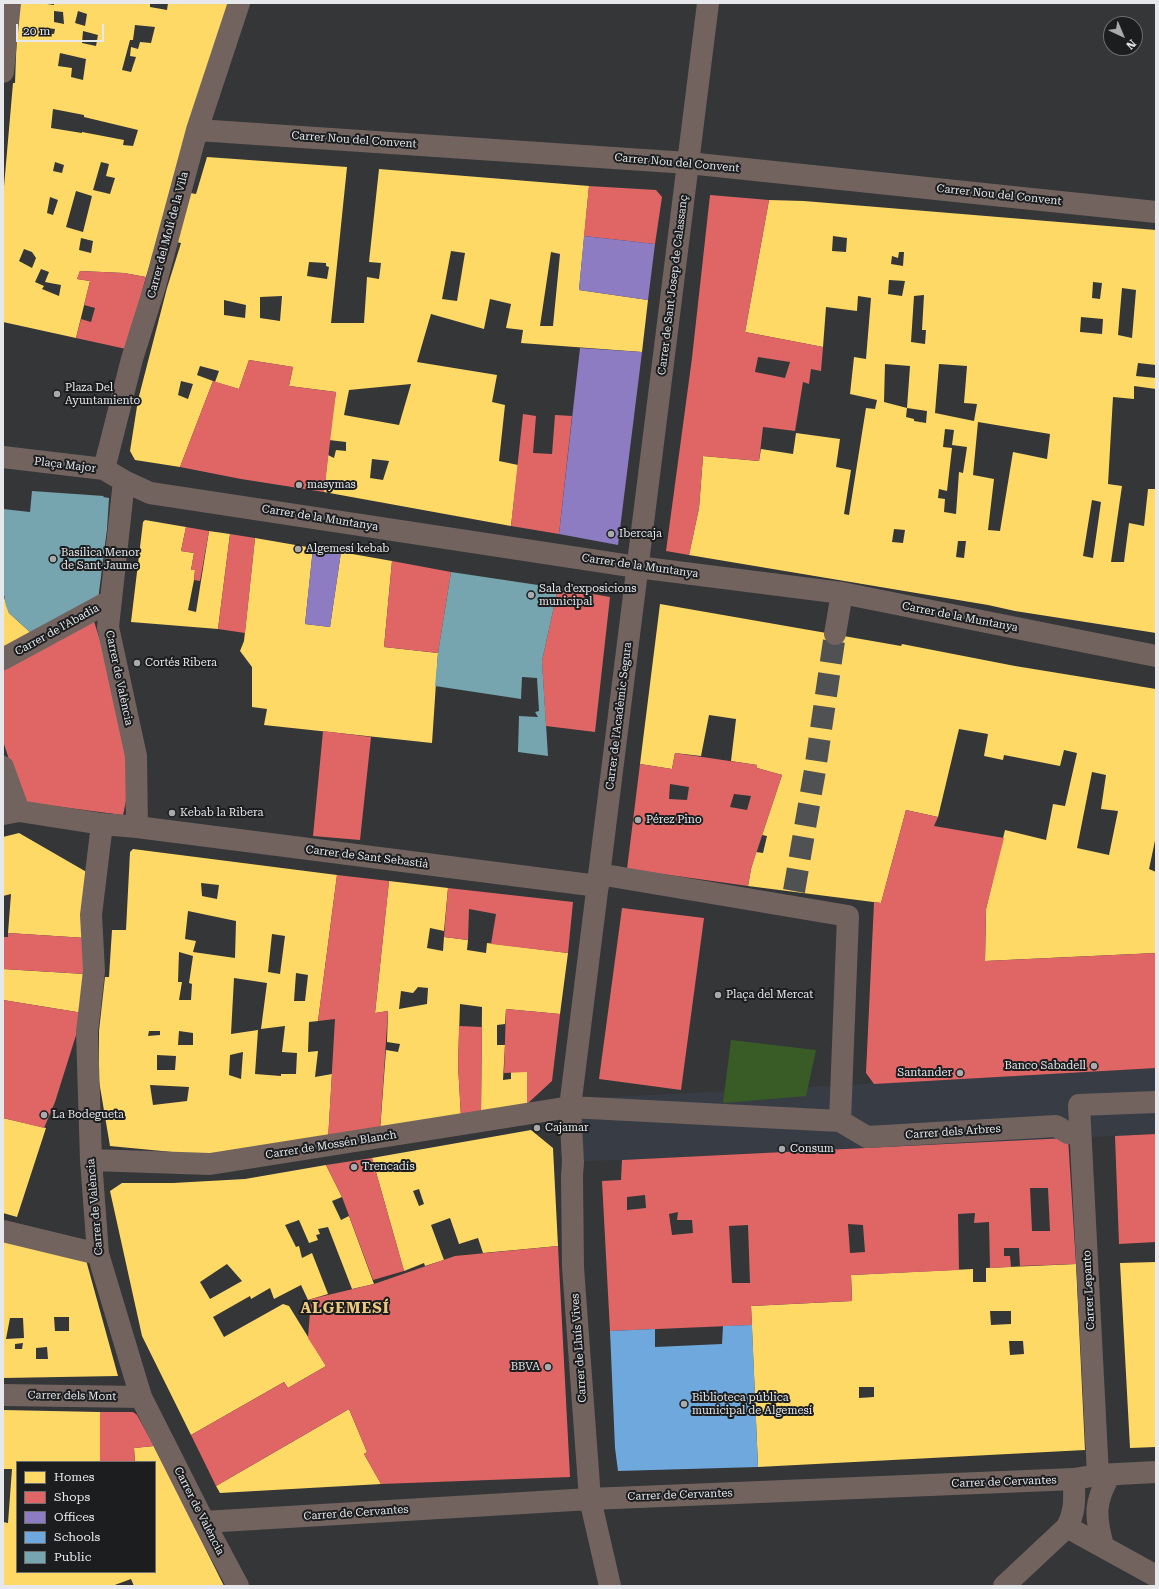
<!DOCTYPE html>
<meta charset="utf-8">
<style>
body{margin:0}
#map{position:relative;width:1159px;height:1589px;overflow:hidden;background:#343638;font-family:"Roboto Serif",serif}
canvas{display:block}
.frame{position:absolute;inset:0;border:4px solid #e6e8eb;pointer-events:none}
.legend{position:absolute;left:16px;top:1461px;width:140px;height:112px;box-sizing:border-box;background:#1b1d1f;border:1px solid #6c6e71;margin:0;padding:5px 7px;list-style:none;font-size:12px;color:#e6e8eb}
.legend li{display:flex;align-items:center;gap:8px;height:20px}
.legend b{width:20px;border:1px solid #6c6e71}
.north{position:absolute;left:1103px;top:16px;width:40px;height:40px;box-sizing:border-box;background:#1b1d1f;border:1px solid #6c6e71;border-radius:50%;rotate:136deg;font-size:11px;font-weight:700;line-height:16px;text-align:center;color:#e6e8eb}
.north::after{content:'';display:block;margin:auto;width:14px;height:18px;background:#a8aaac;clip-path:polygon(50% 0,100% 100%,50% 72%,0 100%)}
.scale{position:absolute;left:16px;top:24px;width:88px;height:18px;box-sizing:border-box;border:2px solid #e6e8eb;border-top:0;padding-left:5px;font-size:12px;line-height:14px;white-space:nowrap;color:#e6e8eb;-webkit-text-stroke:3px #1b1d1f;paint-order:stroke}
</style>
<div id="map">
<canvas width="1159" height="1589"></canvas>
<div class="frame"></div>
<ul class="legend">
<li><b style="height:11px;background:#ffd966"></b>Homes</li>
<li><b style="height:11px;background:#e06666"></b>Shops</li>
<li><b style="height:11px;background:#8e7cc3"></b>Offices</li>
<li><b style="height:11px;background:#6fa8dc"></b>Schools</li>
<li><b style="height:11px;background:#76a5af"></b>Public</li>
</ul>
<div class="north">N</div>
<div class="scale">20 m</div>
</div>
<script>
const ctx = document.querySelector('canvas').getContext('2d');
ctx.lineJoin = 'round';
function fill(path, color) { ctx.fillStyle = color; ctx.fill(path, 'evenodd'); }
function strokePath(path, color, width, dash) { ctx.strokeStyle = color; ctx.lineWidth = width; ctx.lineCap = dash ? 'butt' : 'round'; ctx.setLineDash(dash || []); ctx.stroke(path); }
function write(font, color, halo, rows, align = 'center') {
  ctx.font = font + ' "Roboto Serif",serif'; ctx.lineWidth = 4; ctx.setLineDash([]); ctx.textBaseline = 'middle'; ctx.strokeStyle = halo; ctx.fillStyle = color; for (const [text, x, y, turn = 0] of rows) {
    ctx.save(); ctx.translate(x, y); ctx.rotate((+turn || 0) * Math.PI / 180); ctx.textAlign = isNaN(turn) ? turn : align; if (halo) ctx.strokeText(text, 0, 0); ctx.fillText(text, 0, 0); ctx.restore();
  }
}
fill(new Path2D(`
 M1156 1068V1134L573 1162V1099L925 1081Z`), '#383d45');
fill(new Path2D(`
 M731 1040 816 1050 806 1096 723 1103Z`), '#395c27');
fill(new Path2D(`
 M18 3H47V4L54 5V3H150V7L167 10 168 3H231L146 277 124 273 80 271 77 279 90 281 76 338 3 322V198L13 83H15ZM54 11 63 12 64 24 54 22ZM78 11 87 14 85 26 75 23ZM135 25 155 27 151 43 140 42 138 49 131 47 130 56 136 57 131 72 122 70 130 40H133ZM47 28 55 29 54 34 46 33ZM83 31 98 35 96 46 82 43ZM60 53 86 59 83 80 71 77 72 68 58 66ZM53 109 84 115V117L138 130 133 146 123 145 124 140 82 132V133L51 128ZM55 162 64 165 62 173 53 171ZM101 162 109 164 106 176 115 178 110 194 93 190ZM76 191 92 196 83 232 66 227ZM50 197 58 200 53 215 47 213ZM81 238 93 241 91 253 79 250ZM24 249 32 252 36 258 32 268 19 261ZM41 269 49 272 45 282 61 285 59 296 42 289 44 286 35 282Z
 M207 157 347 167 331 323H364L367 277 379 279 381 263 369 262 379 169 589 186 579 290 648 300 642 352 521 343 523 330 506 328 511 304 490 299 484 329 431 314 417 362 497 375 492 402 505 405 499 461 518 465 511 526 324 492 328 455 334 458 336 450 346 451V442L329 440 336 392 289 386 293 367 249 360 239 389 215 382 219 371 200 366 197 375 213 381 180 467 135 460 130 451 138 400 167 288 181 243 176 242 190 193 196 194ZM451 251 465 253 457 301 442 299ZM551 252 560 254 553 326H540ZM309 262 326 263V266L329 267 327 279 307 276ZM282 296 280 321 260 318V297ZM224 300 246 305 245 318 224 315ZM181 381 193 384 188 399 178 395ZM411 384 399 425 344 415 349 390ZM372 459 389 461 383 480 370 478Z
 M769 200 804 201 1156 230V365L1138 363 1136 376 1156 378V389L1134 386V399L1113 397 1108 484 1122 486 1111 562H1124L1129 523 1144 526 1148 489H1156V633L1015 611 988 605 689 555 699 508 703 456 759 461 761 449 793 454 796 433 840 439 836 467 851 470 844 514 849 515 866 408 875 409 877 400 850 394 854 357 866 359 871 298 858 296 857 311 826 307 823 347 745 332ZM833 236 847 238 846 252 832 251ZM899 252H904L903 266 891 264 892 256 898 258ZM889 280 905 281 902 296 888 294ZM1093 282 1102 283 1100 299 1092 298ZM1122 288 1136 290 1132 338 1118 335ZM924 295 922 330H926L925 344 911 342 914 296ZM1081 317 1103 319 1102 334 1080 332ZM885 364 910 366 907 408 927 411 926 423 914 421V419L906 417 907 408 884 402ZM939 364 967 366 964 403 977 404 974 421 935 413ZM978 422 1050 434 1047 459 1013 452 1000 531 988 530 994 479 973 475ZM945 429 954 430 952 445 967 447 963 473 959 472 956 514 944 512 945 499 938 498 939 489 947 491 952 448 943 447ZM1092 500 1101 502 1093 558 1083 556ZM894 529 905 530 903 543 892 542ZM958 541H966L964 558 956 557Z
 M145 520 186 527 181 551 194 553 191 570H195L194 580 188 610 196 612 209 531 230 534 218 629 131 622 143 522Z
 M255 538 313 548 305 624 330 627 341 552 392 561 384 647 438 653 432 743 264 725 267 709 252 707V667L240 651 244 641Z
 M3 594 9 613 31 633 3 649Z
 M660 604 901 646 902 644 1015 666 1156 689V836L1149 869 1156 872V953L985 961 986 909 1005 830 1046 840 1053 804 1065 806 1077 753 1064 750 1060 766 1004 755 1003 760 984 756 988 734 959 729 938 817 906 810 881 903 748 886 751 869 756 852 763 853 767 836 762 835 782 775 757 768V765L731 761 736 719 709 715 701 756 675 753 672 769 640 764ZM1092 772 1106 775 1101 809 1118 811 1109 855 1077 848Z
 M19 833 90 874 86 938 8 933 11 894 3 896V837Z
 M133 849 337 875 318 1021 309 1022 308 1052 318 1051 315 1077 332 1074 328 1140 224 1157 110 1146 99 1081V1031L105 977H109L112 930H126L130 852ZM201 883 219 885 217 899 202 896ZM188 911 236 921 235 958 193 952 196 941 185 939ZM272 934 285 936 280 974 268 972ZM179 952 193 956 189 983 192 984 191 1000H179L182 982H178ZM296 973 308 975 305 1001H294ZM234 978 267 983 261 1029 285 1026 282 1052 297 1053 296 1074H281V1076L255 1074 258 1030 231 1034ZM149 1031H160V1035L148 1036ZM179 1031 193 1033V1045H178ZM243 1052 241 1079 229 1075 230 1055ZM157 1055 176 1056 175 1070H157ZM150 1085 189 1087 187 1101 153 1105Z
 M389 881 448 888 444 931 430 928 427 948 443 951 444 937 468 940 467 950 486 953 487 943 568 953 560 1014 506 1009 505 1024 497 1025V1045H505L503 1080 511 1079V1072H527V1104L481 1114 482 1007 460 1004 458 1065 461 1117 380 1131 386 1050 398 1052 400 1044 387 1042 388 1011 375 1013ZM418 987 428 988 427 1004 399 1009 401 991 413 993Z
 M3 969 85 974 83 1013 3 1000Z
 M3 1118 46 1128 17 1217 3 1213Z
 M531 1130 553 1148 558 1246 483 1253 478 1238 459 1244 450 1218 431 1225 444 1260 425 1266 424 1263 404 1271 372 1158ZM419 1189 424 1204 419 1206 413 1191Z
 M326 1165 342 1197 332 1201 341 1220 349 1216 374 1284 352 1289 328 1227 318 1229 320 1234 316 1235 318 1240 309 1243 299 1220 285 1225 296 1247 299 1246 302 1258 312 1253 328 1294 308 1300 301 1285 274 1299 270 1288 251 1299 250 1296 213 1317 224 1337 283 1304 289 1306 326 1366 288 1388 284 1382 191 1435 142 1336 110 1191 122 1183H173L245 1179ZM227 1264 242 1281 210 1299 200 1282Z
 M3 1239 86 1260 118 1376 3 1378ZM54 1317H69V1331H55ZM10 1318H23L24 1338 6 1339ZM23 1343 22 1349H15V1344ZM47 1347 48 1359H36V1348Z
 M1156 1262V1447L1130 1448 1120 1263Z
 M1076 1264 1085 1450 758 1467 751 1306 852 1301 851 1275 973 1269V1282H986V1268ZM990 1311H1011V1324L991 1325ZM1009 1341H1023L1024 1354 1010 1355ZM859 1387H874V1397L859 1398Z
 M349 1409 367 1452 364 1454 381 1484 220 1493 216 1486Z
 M3 1410 100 1412V1462H17V1572H155V1462H135L134 1448 154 1446 224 1586H134L131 1579 112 1586H3V1522L8 1523 12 1469H3Z`), '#ffd966');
fill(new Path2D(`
 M589 186 656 190 662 197 655 244 584 236Z
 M710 195 769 200 745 332 823 347 821 371 811 369 809 384 803 382 795 431 763 427 759 461 703 456 699 508 689 555 666 551 692 358ZM758 357 790 362 785 378 755 372Z
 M80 271 124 273 146 277 126 349 76 338 81 319 91 322 95 308 84 305 90 281 77 279Z
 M249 360 293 367 289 386 336 392 324 492 241 479 180 467 213 381 239 389Z
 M523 414 536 416 533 453 552 454 555 415 572 416 559 534 511 526Z
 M186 527 209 531 200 581 194 580 195 570H191L194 553 181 551Z
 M230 534 255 538 245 633 218 629Z
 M392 561 451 572 438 653 384 647Z
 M558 588 610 597 595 732 546 726 542 661Z
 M92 615 125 720 133 768 123 815 23 802 3 741V665Z
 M323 731 371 737 360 840 313 836Z
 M675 753 757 765V768L782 775 751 869 748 886 627 869 640 764 672 769ZM670 784 689 787 687 800 669 799ZM734 794 751 796 747 810 730 807Z
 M906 810 938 817 934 826 1004 838 986 909 985 961 1156 953V1068L874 1084 866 1073 874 902 881 903Z
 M337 875 389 881 375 1013 388 1011 380 1131 328 1140 335 1019 318 1021Z
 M448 888 573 902 568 953 491 944 496 914 469 909 468 940 444 937Z
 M622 908 704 918 681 1090 599 1079Z
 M8 933 86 938 85 974 3 969V937H8Z
 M3 1000 83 1013 55 1102 44 1128 3 1118Z
 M506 1009 560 1014 552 1081 527 1104V1072L504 1073Z
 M459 1026 482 1027 481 1114 461 1117 458 1065Z
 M1156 1134V1242L1119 1244 1115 1136Z
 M1068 1138 1076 1264 1020 1266 1019 1248H1004V1256H1010L1011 1267 990 1268 989 1222 974 1223 975 1213 958 1214 959 1270 851 1275 852 1301 751 1306 752 1325 610 1331 602 1181 621 1180 622 1160ZM1030 1188H1048L1050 1231H1032ZM645 1195 646 1208 627 1210V1197ZM678 1212 677 1220H692L693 1233 672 1235 669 1214ZM848 1224 863 1225 865 1252 850 1253ZM748 1225 750 1283H732L729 1226Z
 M372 1158 404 1271 373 1280 342 1197 326 1165Z
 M558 1246 570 1477 381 1484 364 1454 367 1452 349 1409 216 1486 191 1435 284 1382 288 1388 326 1366 308 1338 311 1299 374 1284 455 1256Z
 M100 1412H133L137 1415 154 1446 134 1448 135 1462H100Z`), '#e06666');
fill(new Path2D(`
 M584 236 655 244 648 300 579 290Z
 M580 348 642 352 618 545 559 534Z
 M313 548 341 552 330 627 305 624Z`), '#8e7cc3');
fill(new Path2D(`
 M752 1325 758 1467 618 1471 615 1448 610 1331 655 1329V1347L722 1344 723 1326Z`), '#6fa8dc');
fill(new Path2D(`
 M32 491 104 496 103 497 109 498 107 529 98 600 31 633 9 613 6 606 3 589V509L30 512Z
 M451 572 558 588 542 661 548 756 518 752 519 716 538 717 535 712 539 711 537 678 522 677 521 699 435 686 438 653Z`), '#76a5af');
strokePath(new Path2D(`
 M794 891 815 770 835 634`), '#4f5153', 22, [22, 11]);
strokePath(new Path2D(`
 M3 72 10 3
 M197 130 688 163 1156 212
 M3 457 104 469 124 481 150 493 637 567 842 593 1156 656
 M104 469 132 359 155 286 197 130 239 3
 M124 481 108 627 136 756 137 827
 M835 634 842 593
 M3 659 110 601
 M3 767 19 811
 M3 814 19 811 102 824 137 827 598 886
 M102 824 91 915 94 971 87 1032 91 1160 98 1254 141 1397 204 1522 238 1586
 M599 874 848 916 840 1121
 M91 1160 210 1164 570 1107 840 1121 867 1137 1056 1126 1068 1133
 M3 1231 98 1254
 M3 1395 141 1397
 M1098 1475 1079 1105 1156 1102
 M204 1522 590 1499 1051 1480 1074 1479 1098 1475 1156 1472
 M1067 1527 1156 1576
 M1103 1546C1095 1516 1094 1502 1110 1475
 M610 1586 590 1499 573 1267 572 1176 573 1162 570 1107 708 3
 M1004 1586 1067 1527C1076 1511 1074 1497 1074 1479`), '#72635f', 22);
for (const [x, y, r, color] of [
 [57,394,4,"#a8aaac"],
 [299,485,4,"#a8aaac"],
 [611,534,4,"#a8aaac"],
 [298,549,4,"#a8aaac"],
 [53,559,4,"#a8aaac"],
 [531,595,4,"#a8aaac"],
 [137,663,4,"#a8aaac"],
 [172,813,4,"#a8aaac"],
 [638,820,4,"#a8aaac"],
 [718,995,4,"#a8aaac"],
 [1094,1066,4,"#a8aaac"],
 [960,1073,4,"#a8aaac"],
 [44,1115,4,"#a8aaac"],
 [537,1128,4,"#a8aaac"],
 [782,1149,4,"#a8aaac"],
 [354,1167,4,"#a8aaac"],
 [548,1367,4,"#a8aaac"],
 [684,1404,4,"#a8aaac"]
]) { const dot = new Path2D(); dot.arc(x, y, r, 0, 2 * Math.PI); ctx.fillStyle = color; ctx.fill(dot); strokePath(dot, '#1b1d1f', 1.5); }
write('11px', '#e6e8eb', '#1b1d1f', [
 ["Carrer Nou del Convent",354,140,4],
 ["Carrer Nou del Convent",677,163,5],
 ["Carrer Nou del Convent",999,195,6],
 ["Carrer del Molí de la Vila",168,235,-75],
 ["Carrer de Sant Josep de Calassanç",673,285,-83],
 ["Plaça Major",65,465,7],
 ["Carrer de la Muntanya",320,518,9],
 ["Carrer de la Muntanya",640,566,8],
 ["Carrer de la Muntanya",960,617,11],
 ["Carrer de l'Abadia",57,630,-29],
 ["Carrer de València",119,678,78],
 ["Carrer de l'Acadèmic Segura",619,716,-83],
 ["Carrer de Sant Sebastià",367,857,7],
 ["Carrer dels Arbres",953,1132,-4],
 ["Carrer de Mossén Blanch",331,1145,-9],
 ["Carrer de València",95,1207,-95],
 ["Carrer Lepanto",1089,1290,-93],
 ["Carrer de Lluís Vives",579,1348,-94],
 ["Carrer dels Mont",72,1396,1],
 ["Carrer de Cervantes",1004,1482,-2],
 ["Carrer de Cervantes",680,1495,-2],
 ["Carrer de València",199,1511,63],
 ["Carrer de Cervantes",356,1513,-4]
]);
write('11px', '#e6e8eb', '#1b1d1f', [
 ["Plaza Del",65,388],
 ["Ayuntamiento",65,401],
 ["masymas",307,485],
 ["Ibercaja",619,534],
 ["Algemesí kebab",306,549],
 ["Basílica Menor",61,553],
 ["de Sant Jaume",61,566],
 ["Sala d'exposicions",539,589],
 ["municipal",539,602],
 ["Cortés Ribera",145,663],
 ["Kebab la Ribera",180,813],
 ["Pérez Pino",646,820],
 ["Plaça del Mercat",726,995],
 ["Banco Sabadell",1086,1066,"right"],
 ["Santander",952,1073,"right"],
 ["La Bodegueta",52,1115],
 ["Cajamar",545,1128],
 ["Consum",790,1149],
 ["Trencadís",362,1167],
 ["BBVA",540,1367,"right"],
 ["Biblioteca pública",692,1398],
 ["municipal de Algemesí",692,1411]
], 'left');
ctx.letterSpacing = '1px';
write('bold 15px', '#ecc880', '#1b1d1f', [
 ["ALGEMESÍ",345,1309]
]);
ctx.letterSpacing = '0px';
</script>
